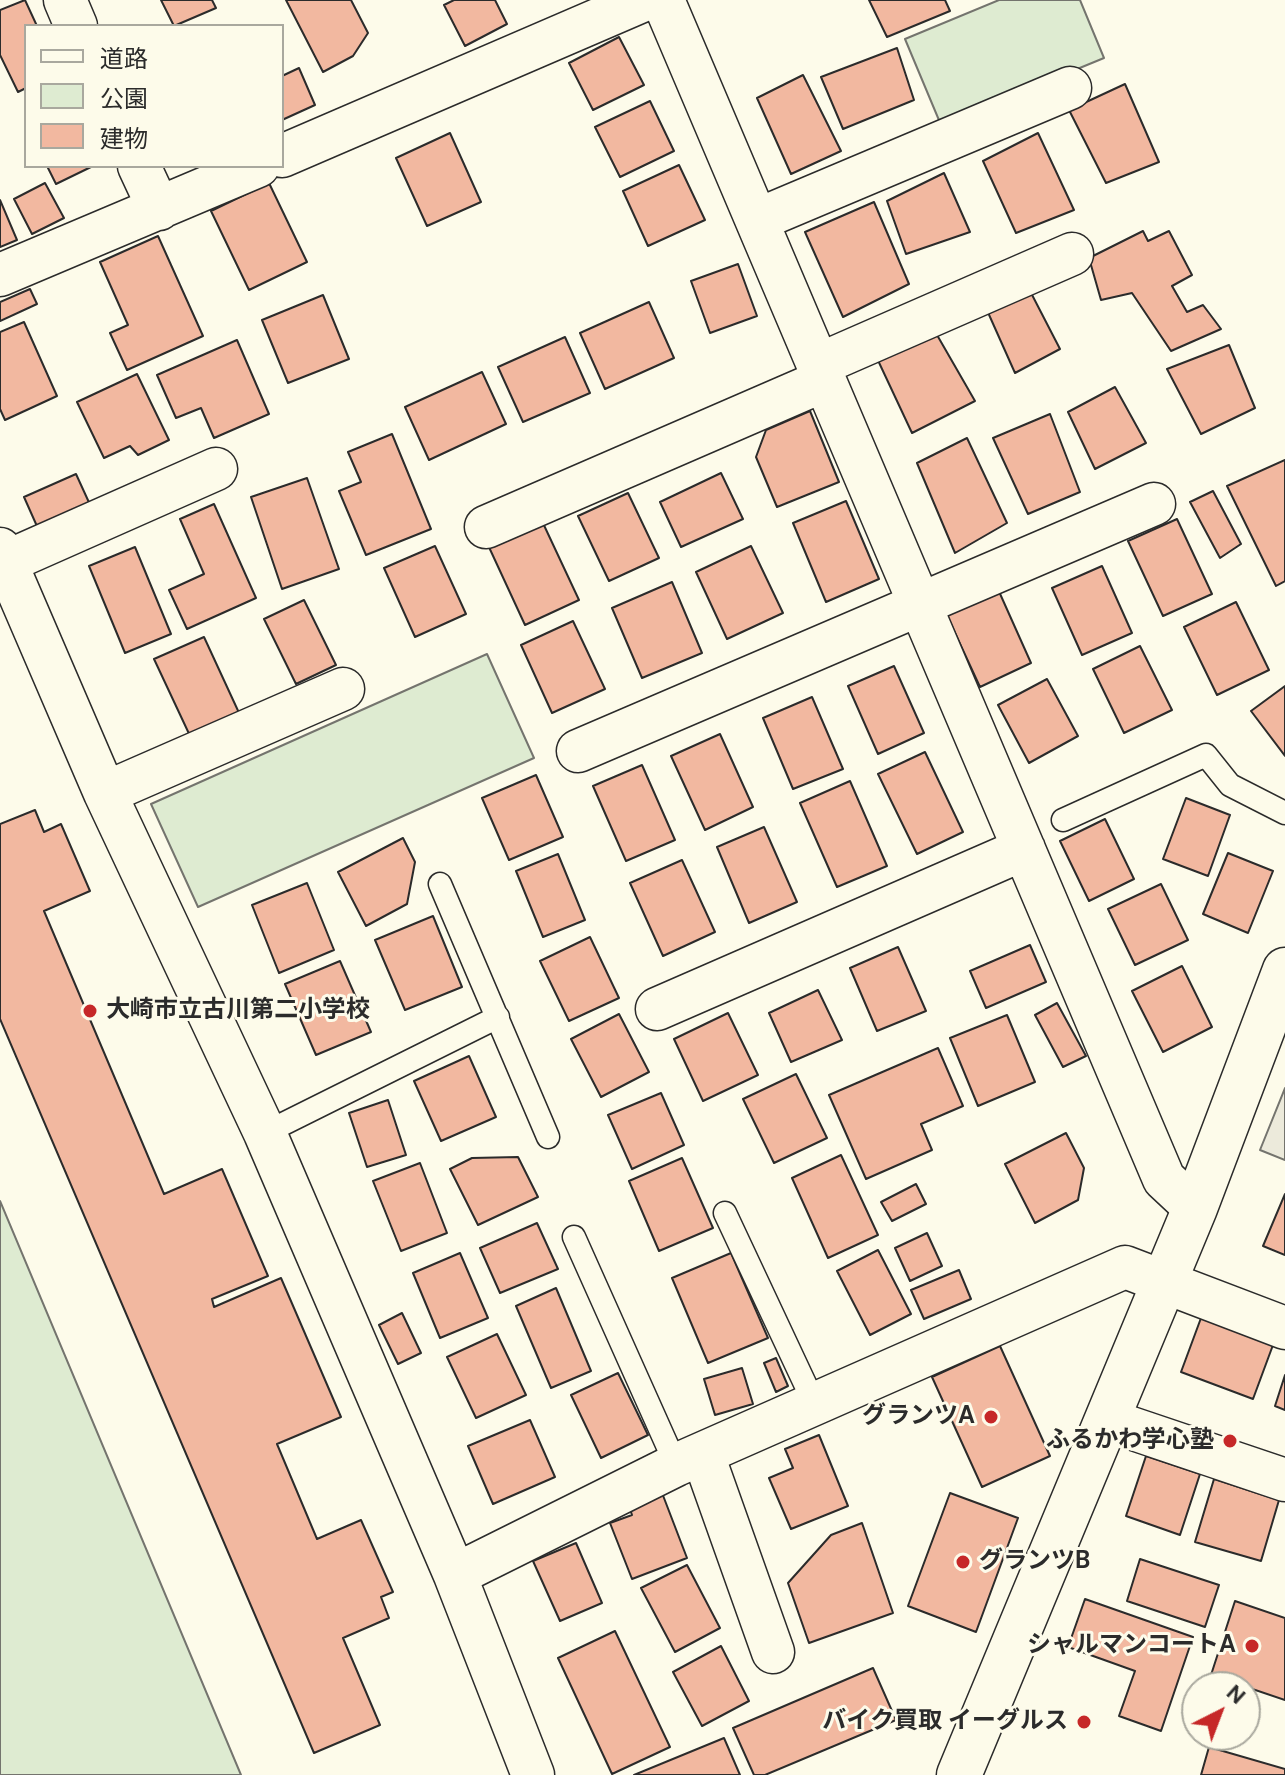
<!DOCTYPE html>
<meta charset="utf-8">
<style>
body{margin:0}
#map{position:relative;width:1285px;height:1775px;overflow:hidden;background:#fdfbea;font-family:"DM Sans","Noto Sans JP",sans-serif}
canvas{display:block}
.legend{position:absolute;left:24px;top:24px;width:260px;height:144px;box-sizing:border-box;background:#fdfbea;border:2px solid #a9a89e;margin:0;padding:10px 14px;list-style:none;font-size:24px;color:#2b2b2b}
.legend li{display:flex;align-items:center;gap:16px;height:40px}
.legend b{width:40px;border:2px solid #a9a89e}
.north{position:absolute;left:1181px;top:1671px;width:80px;height:80px;box-sizing:border-box;background:#fdfbea;border:2px solid #a9a89e;border-radius:50%;rotate:42deg;font-size:22px;font-weight:700;line-height:32px;text-align:center;color:#2b2b2b}
.north::after{content:'';display:block;margin:auto;width:28px;height:36px;background:#c62828;clip-path:polygon(50% 0,100% 100%,50% 72%,0 100%)}
</style>
<div id="map">
<canvas width="1285" height="1775"></canvas>
<ul class="legend">
<li><b style="height:10px;background:#fdfbea"></b>道路</li>
<li><b style="height:22px;background:#deebd1"></b>公園</li>
<li><b style="height:22px;background:#f2b8a0"></b>建物</li>
</ul>
<div class="north">N</div>
</div>
<script>
const ctx = document.querySelector('canvas').getContext('2d');
ctx.lineJoin = 'round';
function fill(path, color) { ctx.fillStyle = color; ctx.fill(path, 'evenodd'); }
function strokePath(path, color, width, dash) { ctx.strokeStyle = color; ctx.lineWidth = width; ctx.lineCap = dash ? 'butt' : 'round'; ctx.setLineDash(dash || []); ctx.stroke(path); }
function write(font, color, halo, rows, align = 'center') {
  ctx.font = font + ' "DM Sans","Noto Sans JP",sans-serif'; ctx.lineWidth = 6; ctx.setLineDash([]); ctx.textBaseline = 'middle'; ctx.strokeStyle = halo; ctx.fillStyle = color; for (const [text, x, y, turn = 0] of rows) {
    ctx.save(); ctx.translate(x, y); ctx.rotate((+turn || 0) * Math.PI / 180); ctx.textAlign = isNaN(turn) ? turn : align; if (halo) ctx.strokeText(text, 0, 0); ctx.fillText(text, 0, 0); ctx.restore();
  }
}
const green = new Path2D(`
 M999 0H1080L1104 58 941 125 905 39Z
 M487 654 534 758 198 907 151 804Z
 M0 1201 241 1775H0Z`);
fill(green, '#deebd1');
strokePath(green, '#74746e', 2);
const parking = new Path2D(`
 M1285 1088V1160L1260 1150Z`);
fill(parking, '#eceadb');
strokePath(parking, '#74746e', 2);
const building = new Path2D(`
 M25 0 37 26H26V88L18 92 0 55V10Z
 M161 0H212L216 8 174 26Z
 M286 0H351L368 33 353 56 323 72Z
 M454 0H495L507 24 465 46 444 5Z
 M869 0H945L950 11 887 37Z
 M619 37 644 85 593 110 569 63Z
 M897 48 914 100 843 129 821 77Z
 M299 68 315 105 282 120V76Z
 M803 75 841 151 791 174 757 98Z
 M1125 84 1159 162 1106 183 1069 110Z
 M650 101 674 151 620 177 595 127Z
 M450 133 481 202 427 226 396 158Z
 M1038 133 1074 210 1016 233 983 161Z
 M679 165 705 220 648 246 623 191Z
 M47 166H93L56 184Z
 M944 173 970 232 906 254 887 201Z
 M45 183 64 218 32 234 14 199Z
 M269 183 307 262 249 290 211 211Z
 M0 200 17 240 0 247Z
 M874 202 909 284 843 317 805 232Z
 M1143 231 1148 241 1169 231 1192 275 1172 286 1187 312 1203 305 1221 329 1171 351 1132 293 1101 300 1089 258Z
 M158 236 203 336 127 370 110 333 128 325 100 262Z
 M738 264 757 316 710 333 691 281Z
 M30 289 37 304 0 321V302Z
 M1029 289 1060 349 1015 373 986 308Z
 M323 295 349 359 288 383 262 320Z
 M649 302 674 358 605 389 580 333Z
 M24 322 57 396 5 420 0 409V332Z
 M933 328 975 401 912 433 875 354Z
 M565 337 590 393 523 422 498 367Z
 M237 340 269 414 214 438 201 408 176 418 157 375Z
 M1229 345 1255 408 1201 434 1167 369Z
 M482 372 506 424 429 460 405 407Z
 M137 374 169 440 138 455 130 446 104 458 77 402Z
 M1115 387 1146 443 1095 469 1068 412Z
 M810 411 839 482 777 507 756 457 766 430Z
 M1050 414 1080 492 1028 514 993 438Z
 M392 434 431 529 366 555 339 491 361 482 348 452Z
 M967 438 1007 523 955 553 917 463Z
 M1285 460V581L1276 586 1227 486Z
 M721 473 743 519 681 547 660 502Z
 M76 474 92 509 40 533 24 497Z
 M307 478 339 569 282 589 251 497Z
 M1213 491 1241 544 1220 558 1190 502Z
 M628 493 659 558 609 581 578 516Z
 M846 501 879 579 826 602 793 523Z
 M214 504 256 598 187 629 169 590 204 574 180 519Z
 M1177 519 1212 594 1163 616 1128 541Z
 M542 521 579 600 525 625 488 545Z
 M435 546 466 614 415 637 384 568Z
 M751 546 783 613 727 639 696 572Z
 M135 547 171 634 125 653 89 566Z
 M1102 566 1132 633 1082 655 1052 588Z
 M672 582 702 653 642 678 612 608Z
 M997 587 1031 663 980 687 943 607Z
 M304 600 336 665 296 684 264 619Z
 M1236 602 1269 670 1217 695 1184 627Z
 M573 621 605 689 552 713 521 645Z
 M204 637 240 715 191 738 154 659Z
 M1140 646 1172 710 1124 733 1093 669Z
 M894 666 924 733 878 754 848 686Z
 M1047 679 1078 736 1029 763 998 705Z
 M1285 686V756L1251 711Z
 M812 697 843 769 793 789 763 718Z
 M720 734 753 807 705 830 671 756Z
 M925 752 963 832 917 854 878 774Z
 M642 765 675 840 626 861 593 786Z
 M536 775 563 837 509 860 482 798Z
 M850 781 887 866 837 887 800 803Z
 M1186 798 1230 815 1208 876 1163 859Z
 M35 810 44 832 61 824 90 891 44 911 164 1194 222 1169 268 1276 212 1299 214 1307 281 1278 341 1417 277 1444 317 1539 361 1520 393 1592 381 1597 389 1618 343 1638 380 1725 314 1753 0 1019V824Z
 M1105 819 1134 879 1089 901 1060 841Z
 M764 827 797 902 749 923 717 847Z
 M403 838 415 862 407 904 366 926 338 872Z
 M1228 853 1273 871 1248 933 1203 914Z
 M558 854 585 920 543 937 516 871Z
 M682 860 715 932 663 956 630 883Z
 M307 883 334 950 279 973 252 905Z
 M1161 884 1188 940 1135 965 1108 909Z
 M433 916 462 987 405 1010 375 940Z
 M590 937 619 998 569 1021 540 961Z
 M1030 945 1046 982 986 1008 970 971Z
 M898 947 926 1011 877 1031 850 968Z
 M340 961 371 1032 316 1055 285 984Z
 M1182 966 1212 1027 1163 1052 1132 991Z
 M818 990 842 1040 791 1062 769 1013Z
 M1057 1003 1086 1056 1063 1067 1035 1015Z
 M728 1013 758 1075 703 1101 674 1039Z
 M619 1014 649 1072 601 1097 571 1039Z
 M1007 1015 1035 1082 978 1106 950 1038Z
 M938 1048 963 1106 921 1124 932 1150 866 1179 829 1095Z
 M469 1056 496 1117 441 1141 414 1081Z
 M796 1074 827 1138 774 1163 743 1099Z
 M661 1093 684 1145 632 1169 608 1115Z
 M388 1100 406 1155 367 1167 349 1113Z
 M1066 1133 1084 1168 1078 1200 1035 1223 1005 1164Z
 M841 1155 878 1235 828 1258 792 1178Z
 M518 1157 538 1197 478 1225 450 1169 472 1158Z
 M682 1158 713 1228 659 1251 629 1181Z
 M420 1163 447 1233 401 1251 373 1181Z
 M916 1184 926 1204 892 1221 881 1202Z
 M1285 1194V1255L1263 1246Z
 M537 1223 558 1269 500 1293 480 1248Z
 M927 1233 942 1266 910 1281 895 1248Z
 M878 1250 911 1314 870 1335 837 1271Z
 M460 1253 488 1318 440 1338 413 1273Z
 M731 1253 768 1338 708 1363 672 1278Z
 M959 1270 971 1299 924 1319 911 1290Z
 M556 1288 591 1371 551 1388 516 1306Z
 M402 1313 421 1353 398 1364 379 1325Z
 M1201 1318 1273 1345 1253 1399 1181 1372Z
 M497 1334 526 1395 476 1418 447 1357Z
 M1000 1346 1050 1456 982 1487 932 1377Z
 M776 1358 788 1386 776 1392 764 1363Z
 M742 1368 753 1404 715 1415 704 1379Z
 M618 1373 648 1435 601 1458 571 1395Z
 M1285 1375V1410L1275 1406Z
 M530 1420 555 1477 493 1504 468 1446Z
 M819 1435 848 1506 791 1529 769 1478 793 1468 785 1449Z
 M1146 1456 1200 1474 1180 1535 1126 1516Z
 M1214 1479 1279 1500 1261 1561 1195 1542Z
 M659 1485 687 1558 632 1579 610 1523 632 1515 626 1497Z
 M950 1493 1018 1518 976 1632 908 1606Z
 M862 1523 893 1613 809 1643 788 1583 831 1535Z
 M576 1543 602 1603 560 1621 533 1561Z
 M1140 1559 1219 1585 1205 1627 1127 1601Z
 M687 1565 720 1628 675 1652 641 1588Z
 M1085 1599 1193 1637 1161 1731 1119 1716 1135 1671 1068 1647Z
 M1235 1601 1285 1618V1700L1211 1675Z
 M615 1631 670 1747 612 1774 558 1658Z
 M721 1646 749 1701 702 1726 673 1672Z
 M873 1668 896 1720 765 1775H754L733 1728Z
 M724 1738 740 1775H634Z
 M1209 1747 1285 1769V1775H1201Z`);
fill(building, '#f2b8a0');
strokePath(building, '#2b2b2b', 2);
const service = new Path2D(`
 M1063 820 1206 755 1230 785 1285 813
 M440 884 548 1137
 M265 1133 498 1017
 M725 1213 815 1405
 M574 1237 676 1465`);
const minor = new Path2D(`
 M65 0 76 26
 M663 0 1164 1179 1195 1208
 M282 156 644 0
 M139 166 159 209
 M757 220 1070 88
 M0 275 258 166
 M818 365 1072 254
 M486 527 825 380
 M0 549 105 793 265 1133 455 1575 533 1775
 M6 562 216 469
 M578 751 1154 504
 M105 793 343 689
 M657 1009 1024 849
 M1107 1420 1285 1480
 M703 1455 773 1652
 M455 1575 676 1465 1125 1267 1285 1328`);
const tertiary = new Path2D(`
 M959 1775 1195 1208 1285 970`);
strokePath(service, '#2b2b2b', 25);
strokePath(minor, '#2b2b2b', 45);
strokePath(tertiary, '#2b2b2b', 47);
strokePath(service, '#fdfbea', 22);
strokePath(minor, '#fdfbea', 42);
strokePath(tertiary, '#fdfbea', 44);
for (const [x, y, r, color] of [
 [90,1011,8,"#c62828"],
 [991,1417,8,"#c62828"],
 [1230,1441,8,"#c62828"],
 [963,1562,8,"#c62828"],
 [1252,1646,8,"#c62828"],
 [1084,1722,8,"#c62828"]
]) { const dot = new Path2D(); dot.arc(x, y, r, 0, 2 * Math.PI); ctx.fillStyle = color; ctx.fill(dot); strokePath(dot, '#fdfbea', 3); }
write('bold 24px', '#2b2b2b', '#fdfbea', [
 ["大崎市立古川第二小学校",106,1011,"left"],
 ["グランツA",975,1417],
 ["ふるかわ学心塾",1214,1441],
 ["グランツB",979,1562,"left"],
 ["シャルマンコートA",1236,1646],
 ["バイク買取 イーグルス",1068,1722]
], 'right');
</script>
